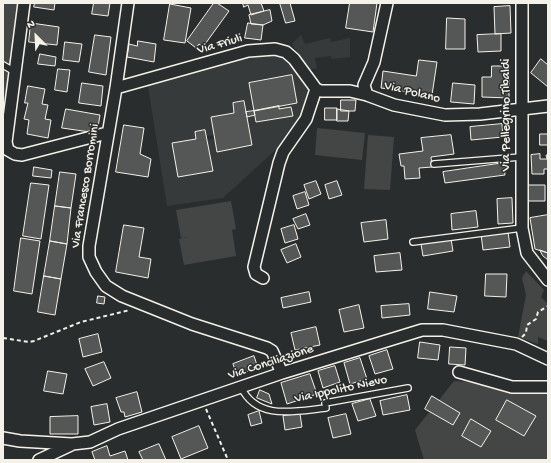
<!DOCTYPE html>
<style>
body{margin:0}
#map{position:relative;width:551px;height:463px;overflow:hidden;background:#2a2d2e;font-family:"Gochi Hand",sans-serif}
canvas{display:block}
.frame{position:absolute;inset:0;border:4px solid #f4f1e8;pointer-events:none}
.north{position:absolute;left:16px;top:16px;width:40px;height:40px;-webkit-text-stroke:3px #2a2d2e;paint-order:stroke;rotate:336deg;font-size:11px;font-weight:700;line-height:16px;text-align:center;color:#f4f1e8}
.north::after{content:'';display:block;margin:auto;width:14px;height:18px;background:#f4f1e8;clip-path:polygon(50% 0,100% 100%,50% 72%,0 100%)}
</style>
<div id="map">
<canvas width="551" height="463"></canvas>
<div class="frame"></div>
<div class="north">N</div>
</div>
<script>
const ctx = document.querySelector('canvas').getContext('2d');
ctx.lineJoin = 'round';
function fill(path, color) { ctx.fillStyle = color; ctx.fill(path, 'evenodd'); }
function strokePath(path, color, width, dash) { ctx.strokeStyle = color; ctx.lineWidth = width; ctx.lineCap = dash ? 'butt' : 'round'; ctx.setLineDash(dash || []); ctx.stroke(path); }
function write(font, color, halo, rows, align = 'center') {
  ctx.font = font + ' "Gochi Hand",sans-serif'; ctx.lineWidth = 3; ctx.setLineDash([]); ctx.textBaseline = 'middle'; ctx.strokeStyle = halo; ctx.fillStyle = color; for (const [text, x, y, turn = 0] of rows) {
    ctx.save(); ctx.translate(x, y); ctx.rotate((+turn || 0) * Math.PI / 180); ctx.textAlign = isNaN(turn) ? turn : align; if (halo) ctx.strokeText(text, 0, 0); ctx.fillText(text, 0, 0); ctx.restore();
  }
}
fill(new Path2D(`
 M301 35 305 44 330 38 331 42 350 38V57L332 59 331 56 315 58 317 68 308 70 292 44Z
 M248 51 286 52 316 89 306 119 282 144 223 198 167 206 147 80ZM292 75 297 103 279 106V109L291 107 292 116 256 122 255 115 247 117 252 145 218 152 215 139 207 140 212 171 178 177 172 143 196 139 195 132 205 130 206 136 214 135 211 117 234 113 233 103 244 101 246 112 254 111 249 83Z`), '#373a3a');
fill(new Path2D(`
 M3 3H23L3 106Z
 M317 128 365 133 362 160 315 155Z
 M368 135 394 137 390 190 364 189Z
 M231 201 236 229 232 230 236 256 184 265 179 239 188 237 181 238 176 210Z
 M526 271 544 290 541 297 548 304V341L538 337V344L518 337 526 295 522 278Z
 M454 381 548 386V460H424L415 430Z`), '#444645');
const building = new Path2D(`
 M35 3H55L54 10 34 7Z
 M94 3H110L108 16 92 14Z
 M214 3H217L229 11 203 47 199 44 196 48 187 41Z
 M243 3H261L264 11 251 15 248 5 244 7Z
 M280 3H290L295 21 286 23Z
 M350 3H377L373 32 346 28Z
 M170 4 191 8 185 43 164 40Z
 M510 6 511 33 495 34 494 7Z
 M270 10 272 21 263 25 251 24 249 15Z
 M447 18 465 19V49H446Z
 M31 23 59 27 57 45 29 42Z
 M248 23 263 25 261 40 245 38Z
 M501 34V51L478 52 477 35Z
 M95 35 111 37 106 75 89 72Z
 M138 41 156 44 154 62 127 57 129 44 137 46Z
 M65 42 82 44 79 62 63 60Z
 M40 54 56 57 55 66 38 64Z
 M541 59 548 65V87L531 73Z
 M419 60 437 62 432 95 381 88 383 71 416 76Z
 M492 66H509V98L482 97V77H491Z
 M58 69 70 70 67 92 55 90Z
 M292 75 297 103 254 111 249 83Z
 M82 83 103 86 101 106 79 103Z
 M453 83 475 85 474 104 451 102Z
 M28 86 45 89 42 104 48 105 45 119 51 120 48 138 27 134 29 120 24 119 28 103H25Z
 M341 100H356L355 111H341Z
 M244 101 252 145 217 152 211 117 234 113 233 103Z
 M279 106V109L291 107 293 116 256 122 254 111Z
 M325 108H337V120H325Z
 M66 109 100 115 97 133 62 128Z
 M337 109 349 111 348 121H337Z
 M254 111 255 115 247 117 246 112Z
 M502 124 503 137 471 140 470 127Z
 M124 125 144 128 140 154 151 159 148 177 116 172Z
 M205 130 213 171 178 177 172 143 196 139 195 132Z
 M540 134H548V145H540Z
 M451 135 454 154 431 157 432 167 419 168 420 178 405 179 404 166H401L399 154 423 151 421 138Z
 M540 154V159H547L546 155H548V169H544V174H532L531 155Z
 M504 163 505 175 445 183 443 172Z
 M34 167 52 170 51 178 33 176Z
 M60 172 76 174 71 208 55 206Z
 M316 181 321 194 309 199 304 185Z
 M337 181 342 195 329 199 325 185Z
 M31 183 49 185 41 239 23 236Z
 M527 185H545V201H526Z
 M305 192 309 205 297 209 293 196Z
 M512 198 513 223 498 224 497 199Z
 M55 206 71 208 67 244 50 241Z
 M476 211 478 227 452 230 451 214Z
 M306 214 310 225 298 229 293 219Z
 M548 215V253L535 249 530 218Z
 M386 220 388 239 364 242 361 223Z
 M124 225 144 228 139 257 151 259 148 278 116 272Z
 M294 225 298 239 285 243 281 229Z
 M508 231 510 247 483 250 481 234Z
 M21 238 40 241 32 294 14 291Z
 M451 239 453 251 423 256 421 244Z
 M50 241 67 244 61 279 44 276Z
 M296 244 301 257 287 263 281 250Z
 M540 250 548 253V260L543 256Z
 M400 253 402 270 376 272 374 256Z
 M486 274H507L506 297 485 296Z
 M44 276 61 279 55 315 38 312Z
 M309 292 311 302 283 308 281 298Z
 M430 292 457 296 454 312 428 309Z
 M98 296 105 297 104 304 97 303Z
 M409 304 410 315 382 318 381 306Z
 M359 305 364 328 344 332 339 310Z
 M316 327 320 345 295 350 291 333Z
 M98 334 102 352 83 357 79 339Z
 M420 342 440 345 438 360 418 358Z
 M450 347 466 348 465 365 449 364Z
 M387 350 393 369 375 374 369 356Z
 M254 356 258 368 237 375 233 364Z
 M360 358 367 379 350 384 344 363Z
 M104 362 111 378 93 386 85 369Z
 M335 366 340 382 323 388 318 371Z
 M48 371 67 374 63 394 44 391Z
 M310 374 317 394 287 404 281 383Z
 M260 390 269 394 272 404 257 398Z
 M137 392 142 412 125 417 124 412H121L116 398Z
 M407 395 410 410 383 415 380 401Z
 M432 396 460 413 453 425 425 409Z
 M370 399 376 416 358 421 352 404Z
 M507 400 536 416 524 436 496 420Z
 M107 404 110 422 94 425 91 407Z
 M259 411 262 423 251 426 248 415Z
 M300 414 302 427 285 430 283 416Z
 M346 414 351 434 333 438 328 418Z
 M78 416V434H50V417Z
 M471 419 491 431 481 447 462 436Z
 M199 426 208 448 181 459 172 437Z
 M159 444 166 460H143L139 452Z
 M107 446 110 456 125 451 128 460H95L92 452Z`);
fill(building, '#555756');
strokePath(building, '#f4f1e8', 1);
const service = new Path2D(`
 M3 65 15 72
 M434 164 521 157
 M413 242 522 228
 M241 387C257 421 295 411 326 408L325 403 408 388`);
const minor = new Path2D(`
 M128 3 116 88 89 246V257L96 272 106 286 122 296 192 324 267 348 272 351 282 373
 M522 3V228L527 253 548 280
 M116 88 248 51 275 49 286 52 294 59 316 89 321 91H350L367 95 394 105 445 115 480 114 548 106
 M367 95 364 85 374 62 387 3
 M8 150 6 142 24 3
 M8 150 15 154 22 155 107 133
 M263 278 256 274 254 267 279 163 283 152 306 119 316 89
 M459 372 512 387H548
 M3 438 20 441 72 444 90 442 118 429 282 373 422 330H443L516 344 548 359
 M39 460 71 445`);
strokePath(service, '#f4f1e8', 8);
strokePath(minor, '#f4f1e8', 14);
strokePath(new Path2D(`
 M522 337 526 333 527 325 536 319 538 312 548 306
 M3 338 29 342 34 341 81 322 130 310
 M206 409 228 460`), '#f4f1e8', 2, [4, 3]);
strokePath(service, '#2a2d2e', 5.5);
strokePath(minor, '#2a2d2e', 11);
write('13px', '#f4f1e8', '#2a2d2e', [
 ["Via Friuli",220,45,-16],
 ["Via Polano",412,93,14],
 ["Via Pellegrino Tibaldi",507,115,-90],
 ["Via Francesco Borromini",86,186,-81],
 ["Via Conciliazione",271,363,-18],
 ["Via Ippolito Nievo",341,390,-12]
]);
</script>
